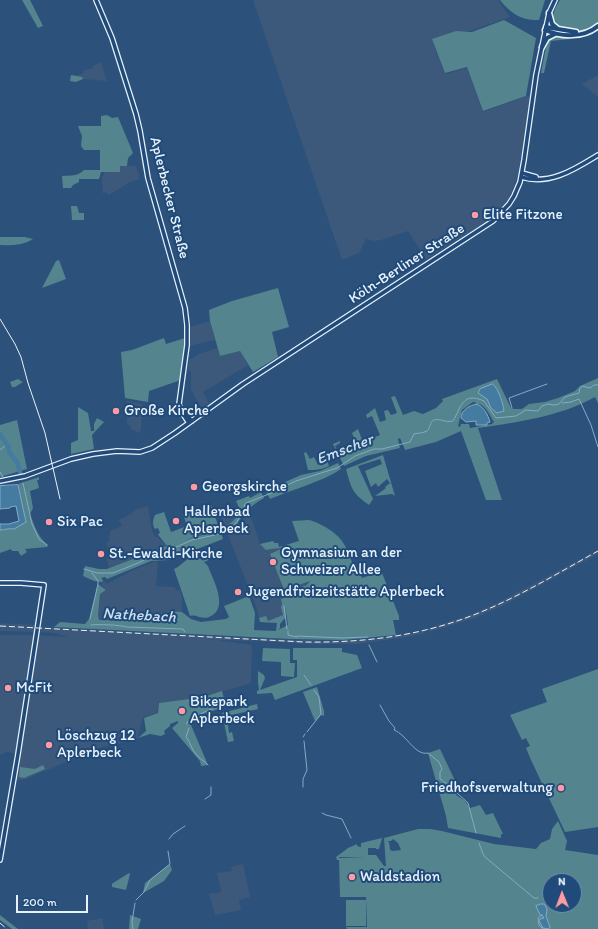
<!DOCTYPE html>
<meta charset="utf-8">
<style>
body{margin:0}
#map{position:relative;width:598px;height:929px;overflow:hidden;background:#2c517b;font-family:Itim,sans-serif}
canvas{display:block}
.north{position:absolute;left:542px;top:873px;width:40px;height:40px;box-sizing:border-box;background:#1f4a7a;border:1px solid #6f8dac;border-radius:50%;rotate:359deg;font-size:11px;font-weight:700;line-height:16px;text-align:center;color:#e8f1f8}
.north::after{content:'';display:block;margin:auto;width:14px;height:18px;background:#ff9aa2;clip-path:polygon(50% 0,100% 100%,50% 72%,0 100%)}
.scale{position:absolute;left:16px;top:895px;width:72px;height:18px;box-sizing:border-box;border:2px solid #e8f1f8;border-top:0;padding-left:5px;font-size:12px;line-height:14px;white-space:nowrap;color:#e8f1f8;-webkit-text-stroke:3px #1f4a7a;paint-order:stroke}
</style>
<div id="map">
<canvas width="598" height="929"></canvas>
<div class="north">N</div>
<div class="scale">200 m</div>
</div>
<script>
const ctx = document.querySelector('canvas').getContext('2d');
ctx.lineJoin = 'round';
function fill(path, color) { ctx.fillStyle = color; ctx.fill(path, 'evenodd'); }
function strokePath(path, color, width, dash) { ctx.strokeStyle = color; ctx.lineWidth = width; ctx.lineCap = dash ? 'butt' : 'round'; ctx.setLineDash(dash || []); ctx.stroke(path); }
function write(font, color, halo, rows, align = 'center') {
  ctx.font = font + ' Itim,sans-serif'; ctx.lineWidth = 4; ctx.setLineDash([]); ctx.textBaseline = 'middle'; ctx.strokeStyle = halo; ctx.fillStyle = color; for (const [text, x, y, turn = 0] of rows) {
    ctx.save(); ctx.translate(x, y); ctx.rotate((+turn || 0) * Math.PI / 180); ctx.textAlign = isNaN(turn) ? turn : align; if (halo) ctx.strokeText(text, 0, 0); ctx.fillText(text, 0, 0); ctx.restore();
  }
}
fill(new Path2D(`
 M253 0H498L510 17 470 31H465L433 43 445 74 467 68 483 112 530 95 518 175 508 200 501 208 489 220 426 259 408 231 381 240 374 241 366 239 359 253 342 260Z
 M101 62 107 81 83 79 82 77 75 76 84 73 83 71 93 68V66Z
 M598 75V97L582 84Z
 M120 166H136L140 179 130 182 109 195 106 192 103 194 102 177 105 172H119Z
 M210 321 215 340 190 346V327Z
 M217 348 220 356 240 351 248 365 203 392 209 403 201 408 191 390V371L188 370 189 360 199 354Z
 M127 401 142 404 141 430 138 433 131 429V426L127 424Z
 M148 506 152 531 155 537H157L167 546 109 569 107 560 109 554 107 543 109 541 110 531 122 526 119 520 131 514 137 509Z
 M239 508 241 512 238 516 232 522 225 526 221 515Z
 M249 511 260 544 273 541 274 543H278L279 547 299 541 313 578 292 605 285 606 286 617 277 623 260 622 256 606 228 535 236 529Z
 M598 550V554L502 606 475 618 449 626 429 632 427 629 470 615 493 605Z
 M156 561 158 564 156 584 157 586 175 587 176 590H180L182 597V612L170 611 169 614 157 613 155 616 136 615V621L99 620 98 615 100 594 106 590 101 584 103 580 107 584 131 571Z
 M0 623 35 625 34 632 0 631Z
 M41 627 253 638V641L218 640 252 645 251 683 204 697 159 703 157 713 143 717 137 740 102 747 23 780H14L18 754 7 752 0 755V635H34L69 637 54 633 41 632Z
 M425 630V633L407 637 357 644H310L256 641V638L323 641 352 640 389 637Z
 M243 864 250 897 239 900 241 910 215 915 209 894 221 892 217 873 232 871 231 867Z
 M102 918 104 929H88L87 921Z`), '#3c597c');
fill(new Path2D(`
 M22 0H30L43 26 38 28Z
 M500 0H545L539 20C522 21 510 13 500 0Z
 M560 0H598V22C595 25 590 29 585 30 576 32 553 29 553 18 553 11 557 5 560 0Z
 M504 20 536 38 526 96 483 111 467 67 445 73 432 39 456 31 472 32Z
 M556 35 573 36 570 39 551 41 544 73H541L547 41 550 38Z
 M71 75 82 77 83 79 76 82 70 81Z
 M107 115 112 118 118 117 133 153 128 158 127 166H120V172H101L99 179H79V182L73 185 71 188H63L62 176C71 175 77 177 84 170H100V150H84L81 146 82 136 78 126H101V116Z
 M71 206H77L79 213H84V220H72Z
 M0 237H25L33 239C24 245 11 246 0 245Z
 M59 260 66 279 42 288 56 261Z
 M278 288 289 327 272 332 278 357 253 372 240 351 220 356 210 321 209 310 232 301Z
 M164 338 166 344 185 338 181 380 149 391 148 402 125 398 121 352 132 350Z
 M598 378V403L595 397C559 417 518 422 478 428L502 500H486L461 431 436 442 405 450 400 438 398 439 400 448 366 456 344 466 333 444 340 441V443L335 446 338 453 358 448 352 433 358 429 363 442 380 435 372 416 367 418 366 415 375 408 380 422 386 420 384 411 388 410 391 415 397 413 391 397 395 396 403 415 414 411 423 414 436 408 443 401 442 399 497 379 511 408 514 409H522L529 404 545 402 558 398 575 391 580 386ZM473 402C486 405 487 411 494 422L492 424 470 428 469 424H461L460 427 458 426 462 410Z
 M18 379 23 382 15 387H12L10 382Z
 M78 407 88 413 91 431H94V424L97 418 104 422 92 435 94 449 71 454V443L78 440Z
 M17 420 27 469 0 477V425Z
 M306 452 310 459 314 457 318 465 327 460 329 466C321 470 316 470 308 470L304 453Z
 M383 455 395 496 392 494 375 496 386 488 385 487 390 483 387 479 378 487 376 483 371 487 365 471 382 464 380 459 358 466 373 499 369 505C352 493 351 488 346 469Z
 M338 463 341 469C322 482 291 490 270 499L266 492 276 486 301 475 320 471Z
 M39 477V480H37L39 488 30 491 33 508 30 514C34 524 38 538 48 545L47 547 25 549 27 552 21 556 18 551H12L11 549 0 553V530H5L26 522 18 484Z
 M261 492 264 498C257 502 251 506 246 512 237 521 239 526 227 534L225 526 232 522 241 512 236 501 249 496 250 498Z
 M211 505 219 528 185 540 220 530 223 539 169 560 151 561 107 579 105 577 101 578 103 580 102 582 94 581 83 576 85 566 99 569H107L167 546 159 536 158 534 160 533 158 528 155 529C152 525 153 519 155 515L164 512 171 532 187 526 183 514Z
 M309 520C319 522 337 533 342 541 347 548 350 557 353 565L357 566 362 578 377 573H382L399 616V620H393L396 635 343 640 290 639 54 627 60 622 85 624 89 619 98 584 106 590 100 594 98 615 99 620 136 621V615L154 616 157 613 169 614V611L182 612 191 619 201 622 226 619 229 617 224 606 249 596 255 613 254 630 276 631 277 623 260 622 259 618 266 616 268 621 283 615 281 607 282 604 281 599 293 595 291 591 307 585 310 581 290 588 291 591 288 592 287 589 288 592H285L270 554 285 547C279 549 273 548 266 550L260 544 273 541 274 543H278L279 547 299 541 292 521ZM285 605 288 625 278 630 280 628V624L286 617Z
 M208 551 211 559 204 562 208 566C213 580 230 609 209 617 202 620 196 614 190 616L174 569C186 564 188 551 204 561L201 553Z
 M263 648 290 649V663H295L294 677 281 676V662L262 661Z
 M293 648H342V652L357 655 362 668 275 700 272 693 257 694V691L259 690 258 683V671L264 675 265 678 260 690 297 677V660H293Z
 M598 669V827L565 832 531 760 526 748 530 746 526 738 522 740 510 715 547 702 542 689Z
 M317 687 324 711V716L321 715 315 721 303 692Z
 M222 691 225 702 230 704 228 706 203 714 191 725 208 765 201 766 200 761 172 728 178 723V721L170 724V726L164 731 165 734 161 736 150 734 138 738 146 731 144 718 158 713 159 703 204 697Z
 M257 704 258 709 227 716 229 733 232 732 234 741 228 742 222 713Z
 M440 749 458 787 456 795 465 801 470 808 480 805 486 815 493 813 503 834H501V838L448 828 446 816 428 753Z
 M43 765 45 769 24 778 19 777 20 767 35 769Z
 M558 821 567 841 565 850 598 855V929H347L346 927H367L366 897H340L339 858 365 857H357L360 849 357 857H339V860H337L336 857 348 848 357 844V846L361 847V843L382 838 379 849H376V848H368V855H376L384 866H386L384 838 418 829H430L442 831 494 844 536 849 541 843 550 839 552 829ZM393 839 398 843 401 850 393 851 390 850 389 842 387 841H391ZM550 881H574V905H550Z
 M170 864 172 870 164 881 143 893 145 883Z
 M129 873 130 874 126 890 112 887V884L113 883Z
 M346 900H366V926H346Z
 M0 915 18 929H12L0 920Z
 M130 915 141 919 138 929H129Z`), '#54848e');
const water = new Path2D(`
 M493 384C499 390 503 403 504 411L497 413 491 408 487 399 478 393 480 389Z
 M477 404C484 407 488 415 490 422L487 423V425H476V421L466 422 461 418C461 410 470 405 477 404Z
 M18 485 26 522 14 529C9 528 5 530 0 530V524H9L19 521 16 506 10 507V508L0 509V486Z
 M541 904H544L547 909 546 916 550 927 549 929 543 928 539 921 540 919 544 918 542 915H540L536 906Z`);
fill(water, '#447ba1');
strokePath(water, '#86aac4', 1);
strokePath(new Path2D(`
 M562 403 571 402 579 399 591 425 598 447
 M512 408 509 398 547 384
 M0 450 6 445
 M0 472 3 477
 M23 483 32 524 39 539 47 545
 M84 569 97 573H113L138 563 152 556 163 553 192 540 219 534 230 529 236 523 242 513 245 504 246 503 269 494 296 481 337 468 355 456 374 449H382L410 442 414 434C418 433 423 433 427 431 431 428 429 422 434 420 440 418 445 423 453 421 461 408 462 391 484 401L496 418 516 416 526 410 538 411 542 406 548 404 554 405 559 404 565 397 579 393 580 388 582 386 590 388 594 385H598
 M284 606 287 629
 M90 619 98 584V581L92 573
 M91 625C97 624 121 625 127 627L183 629 185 632
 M288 631V635L297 637
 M297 636 343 638 368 637
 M369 645 377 662
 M304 675 311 685
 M380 705 389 721 395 728 394 730C407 735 415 756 428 753L439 762 442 769 440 772V779L443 781
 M187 724V722C196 717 202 712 212 709
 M189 728 186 737C191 743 191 749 196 754 199 759 204 760 208 765
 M307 732 321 714 319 697 314 690
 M303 737 305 734
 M444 782C450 784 450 790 455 792
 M303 787V779L307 770 304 741
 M457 793 468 803 476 833
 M205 799 211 795V787
 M322 813 326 815 342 819 351 838
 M169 839 173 834 185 826
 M479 843 483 854 485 857 534 898H538
 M136 900 144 892 150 880 170 864 168 851
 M542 915 538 918 539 925 543 929
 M133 929 132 922 135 903`), '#86aac4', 1);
strokePath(new Path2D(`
 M0 434 9 448V452L17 462 20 472`), '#447ba1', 4.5);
const secondary = new Path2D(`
 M96 0 112 38 136 114 140 131 148 178 185 308 187 325V345L179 404 181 411 189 423
 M522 173 536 177
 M521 177C550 186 575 169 598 155
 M183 411 192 421
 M0 481 25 476 71 459 93 454 117 451 140 452 152 448 175 433 243 384 493 221 509 204 514 196 520 182 524 160 536 75 549 13 555 0
 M0 583H21L44 585 18 754 0 860`);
const trunk = new Path2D(`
 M549 13 552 24 558 29
 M546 27 576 32
 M545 30C561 37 584 38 598 26
 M542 47 547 38 555 34`);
strokePath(secondary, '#e8f1f8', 6);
strokePath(trunk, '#e8f1f8', 7);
strokePath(secondary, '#1f4a7a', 3.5);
strokePath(trunk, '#1f4a7a', 4);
strokePath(new Path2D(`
 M0 319 15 344 21 357 28 383 45 433 60 499`), '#e8f1f8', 1);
strokePath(new Path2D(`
 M0 626 304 642C363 643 421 636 476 614 519 597 558 573 598 551
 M0 923 7 929`), '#e8f1f8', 1, [6, 3]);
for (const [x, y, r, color] of [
 [475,215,4,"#ff9aa2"],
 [116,411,4,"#ff9aa2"],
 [194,487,4,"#ff9aa2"],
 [176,521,4,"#ff9aa2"],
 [49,522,4,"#ff9aa2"],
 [101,554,4,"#ff9aa2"],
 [273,562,4,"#ff9aa2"],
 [238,592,4,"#ff9aa2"],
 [8,688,4,"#ff9aa2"],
 [182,711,4,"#ff9aa2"],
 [49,745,4,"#ff9aa2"],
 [561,788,4,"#ff9aa2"],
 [352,877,4,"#ff9aa2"]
]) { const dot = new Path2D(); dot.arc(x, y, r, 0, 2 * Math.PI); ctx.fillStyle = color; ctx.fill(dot); strokePath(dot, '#1f4a7a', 1.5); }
write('15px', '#e8f1f8', '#1f4a7a', [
 ["Aplerbecker Straße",169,198,76],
 ["Köln-Berliner Straße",407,264,-33]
]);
write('15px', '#e8f1f8', '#1f4a7a', [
 ["Elite Fitzone",483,215],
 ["Große Kirche",124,411],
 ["Georgskirche",202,487],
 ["Hallenbad",184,512],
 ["Aplerbeck",184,529],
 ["Six Pac",57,522],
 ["Gymnasium an der",281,553],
 ["Schweizer Allee",281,570],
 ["St.-Ewaldi-Kirche",109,554],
 ["Jugendfreizeitstätte Aplerbeck",246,592],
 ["McFit",16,688],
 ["Bikepark",190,702],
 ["Aplerbeck",190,719],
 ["Löschzug 12",57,736],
 ["Aplerbeck",57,753],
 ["Friedhofsverwaltung",553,788,"right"],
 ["Waldstadion",360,877]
], 'left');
write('italic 16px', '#cfdfeb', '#1f4a7a', [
 ["Emscher",345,450,-21],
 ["Nathebach",139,616,3]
]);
</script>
